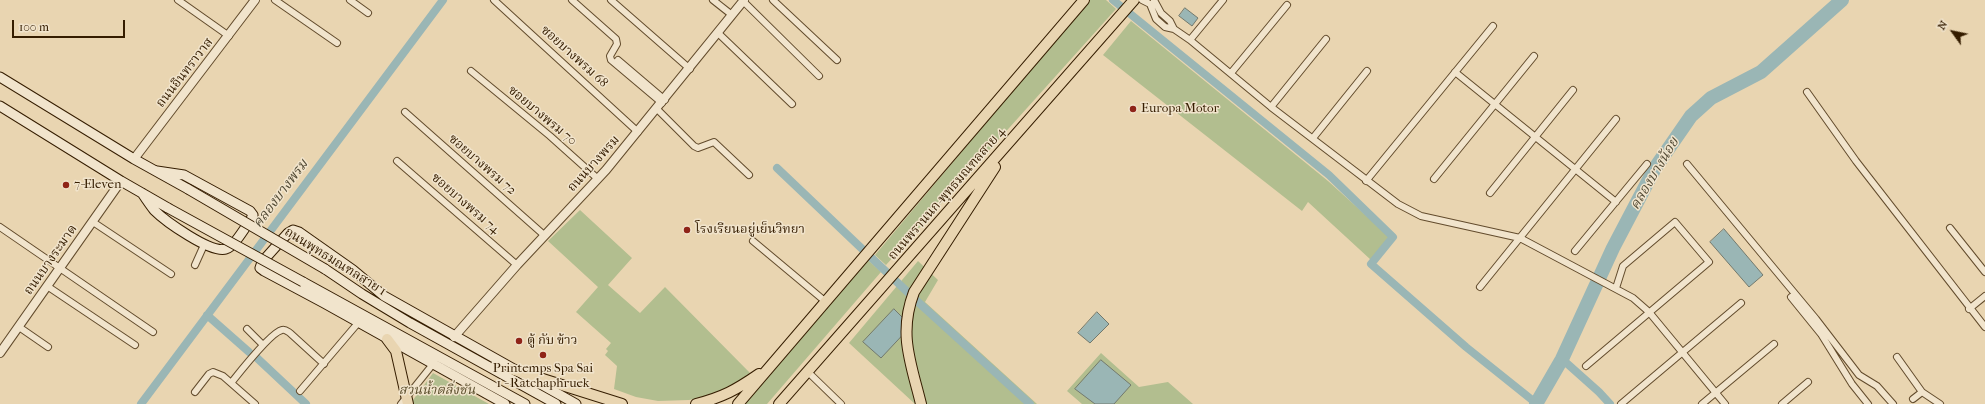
<!DOCTYPE html>
<meta charset="utf-8">
<style>
body{margin:0}
#map{position:relative;width:1985px;height:404px;overflow:hidden;background:#e9d5b1;font-family:"IM FELL French Canon",serif}
canvas{display:block}
.north{position:absolute;left:1933px;top:12px;width:40px;height:40px;-webkit-text-stroke:3px #f1e4cc;paint-order:stroke;rotate:303deg;font-size:11px;font-weight:700;line-height:16px;text-align:center;color:#351d00}
.north::after{content:'';display:block;margin:auto;width:14px;height:18px;background:#351d00;clip-path:polygon(50% 0,100% 100%,50% 72%,0 100%)}
.scale{position:absolute;left:12px;top:20px;width:113px;height:18px;box-sizing:border-box;border:2px solid #351d00;border-top:0;padding-left:5px;font-size:12px;line-height:14px;white-space:nowrap;color:#351d00;-webkit-text-stroke:3px #f1e4cc;paint-order:stroke}
</style>
<div id="map">
<canvas width="1985" height="404"></canvas>
<div class="north">N</div>
<div class="scale">100 m</div>
</div>
<script>
const ctx = document.querySelector('canvas').getContext('2d');
ctx.lineJoin = 'round';
function fill(path, color) { ctx.fillStyle = color; ctx.fill(path, 'evenodd'); }
function strokePath(path, color, width, dash) { ctx.strokeStyle = color; ctx.lineWidth = width; ctx.lineCap = dash ? 'butt' : 'round'; ctx.setLineDash(dash || []); ctx.stroke(path); }
function write(font, color, halo, rows, align = 'center') {
  ctx.font = font + ' "IM FELL French Canon","Noto Serif Thai",serif'; ctx.lineWidth = 3; ctx.setLineDash([]); ctx.textBaseline = 'middle'; ctx.strokeStyle = halo; ctx.fillStyle = color; for (const [text, x, y, turn = 0] of rows) {
    ctx.save(); ctx.translate(x, y); ctx.rotate((+turn || 0) * Math.PI / 180); ctx.textAlign = isNaN(turn) ? turn : align; if (halo) ctx.strokeText(text, 0, 0); ctx.fillText(text, 0, 0); ctx.restore();
  }
}
fill(new Path2D(`
 M1089 0H1106L1116 9 886 265 875 255Z
 M1131 21 1328 181 1391 238 1371 260 1308 202 1302 211 1103 55Z
 M580 210 632 258 608 285 640 313 665 287 751 374 736 390 689 400 658 401 636 397 614 389 617 366 605 355 608 351 606 349 611 343 576 312 598 287 548 241Z
 M868 260 881 272 767 404H745Z
 M918 261 938 280 925 302 1037 404H915L849 343Z
 M1101 353 1139 387 1168 382 1193 404H1082L1067 391Z
 M433 373 489 404H410Z`), '#b2be8f');
const water = new Path2D(`
 M1185 8 1198 18 1192 26 1179 16Z
 M1724 229 1763 275 1749 287 1710 242Z
 M894 309 911 326 881 358 863 342Z
 M1097 312 1109 324 1090 343 1078 333Z
 M1101 360 1131 385 1114 404H1095L1075 389Z`);
fill(water, '#9ab6b5');
strokePath(water, '#72796d', 1);
strokePath(new Path2D(`
 M1113 0 1329 175 1393 237 1371 264 1466 347 1536 403
 M777 168 918 302 1030 404
 M207 315 249 352
 M257 358 306 404
 M1562 359 1599 392 1610 404
 M141 404 443 0`), '#9ab6b5', 8);
strokePath(new Path2D(`
 M1536 404 1562 359 1613 248 1655 168 1691 116 1711 98 1761 72 1842 0`), '#9ab6b5', 14);
const minor = new Path2D(`
 M178 0 229 36
 M275 0 337 43
 M350 0 368 13
 M494 0 638 132
 M572 0 616 39 617 44 610 56 611 60 662 103
 M611 0 690 69
 M713 0 732 15
 M773 0 837 60
 M1142 0 1150 4 1156 19 1165 27 1174 29 1190 40 1271 107 1398 204 1421 216 1520 238 1633 298 1649 312 1725 404
 M1154 0 1161 13 1170 21 1174 29
 M743 1 819 76
 M718 33 792 104
 M1190 40 1223 0
 M618 60 665 100
 M471 71 550 136 598 179
 M1455 72 1616 202
 M1231 73 1287 5
 M1807 92 1856 161 1985 327
 M1271 107 1326 39
 M657 109 694 146 698 148 714 142 749 175
 M405 112 544 235
 M1313 138 1367 71
 M397 161 517 265
 M1687 164 1816 319 1859 375 1877 386 1893 404
 M1434 179 1534 56
 M1366 181 1493 26
 M1490 193 1573 90
 M93 222 171 274
 M0 227 153 332
 M1950 228 1985 272
 M753 241 826 302
 M1575 251 1647 164
 M195 265 204 245
 M47 286 135 345
 M1480 287 1616 119
 M1791 297 1821 334 1852 384 1868 404
 M1969 309 1985 296
 M19 327 48 347
 M247 329 263 345
 M1897 357 1922 392 1940 404
 M1586 366 1709 262 1675 222 1623 266 1616 288
 M808 372 841 404
 M300 391 358 323
 M195 392 209 374 213 372 223 376 231 383
 M1913 399 1922 392
 M255 404 231 383C239 373 271 332 282 330 285 329 287 331 290 333L324 364
 M401 404 433 364
 M1621 404 1741 303
 M1702 404 1774 344
 M1782 404 1808 382`);
const tertiary = new Path2D(`
 M134 159 255 0
 M454 337 517 265 606 170 744 0
 M0 353 121 181`);
const secondary = new Path2D(`
 M0 77 134 159 188 189
 M0 106 121 181 168 208
 M142 193C146 199 150 205 154 210 165 221 211 254 226 249 234 247 246 226 251 219L253 215 250 211 184 175 157 171
 M325 269 362 294 410 323 556 404
 M303 282 525 404
 M505 404 324 303 264 271 260 268 262 262 288 233 293 230 299 232 353 270 384 296 576 404`);
const primary = new Path2D(`
 M387 339 396 351 408 404
 M511 369 622 404
 M696 404C723 397 736 390 759 374
 M738 404 1084 0
 M779 404 1134 0
 M921 404C911 363 898 334 914 292L995 167`);
strokePath(minor, '#624b2c', 8);
strokePath(tertiary, '#624b2c', 10);
strokePath(secondary, '#351d00', 11);
strokePath(primary, '#351d00', 12);
strokePath(minor, '#f1e4cc', 6);
strokePath(tertiary, '#f1e4cc', 8);
strokePath(secondary, '#f1e4cc', 9);
strokePath(primary, '#e9d5b1', 10);
const secondaryBridge = new Path2D(`
 M188 189 325 269
 M168 208 303 282`);
strokePath(secondaryBridge, '#351d00', 11, []);
strokePath(secondaryBridge, '#f1e4cc', 9);
for (const [x, y, r, color] of [
 [1133,109,4,"#8f2418"],
 [66,185,4,"#8f2418"],
 [687,230,4,"#8f2418"],
 [519,341,4,"#8f2418"],
 [543,355,4,"#8f2418"]
]) { const dot = new Path2D(); dot.arc(x, y, r, 0, 2 * Math.PI); ctx.fillStyle = color; ctx.fill(dot); strokePath(dot, '#f1e4cc', 1.5); }
write('13px', '#351d00', '#f1e4cc', [
 ["ซอยบางพรม 68",574,57,42],
 ["ถนนอินทราวาส",185,73,-52],
 ["ซอยบางพรม 70",542,116,40],
 ["ถนนบางพรม",594,164,-48],
 ["ซอยบางพรม 72",482,165,41],
 ["ถนนพรานนก-พุทธมณฑลสาย 4",947,194,-49],
 ["ซอยบางพรม 74",465,204,41],
 ["ถนนบางระมาด",51,260,-55],
 ["ถนนพุทธมณฑลสาย 1",335,262,32]
]);
write('13px', '#351d00', '#f1e4cc', [
 ["Europa Motor",1141,109],
 ["7-Eleven",74,185],
 ["โรงเรียนอยู่เย็นวิทยา",695,230],
 ["ตู้ กับ ข้าว",527,341],
 ["Printemps Spa Sai",543,369,"center"],
 ["1 - Ratchaphruek",543,384,"center"]
], 'left');
write('italic 13px', '#5a4d2b', '#f1e4cc', [
 ["สวนน้ำตลิ่งชัน",437,391]
]);
write('italic 14px', '#534b36', '#f1e4cc', [
 ["คลองบางน้อย",1655,174,-59],
 ["คลองบางพรม",281,194,-53]
]);
</script>
